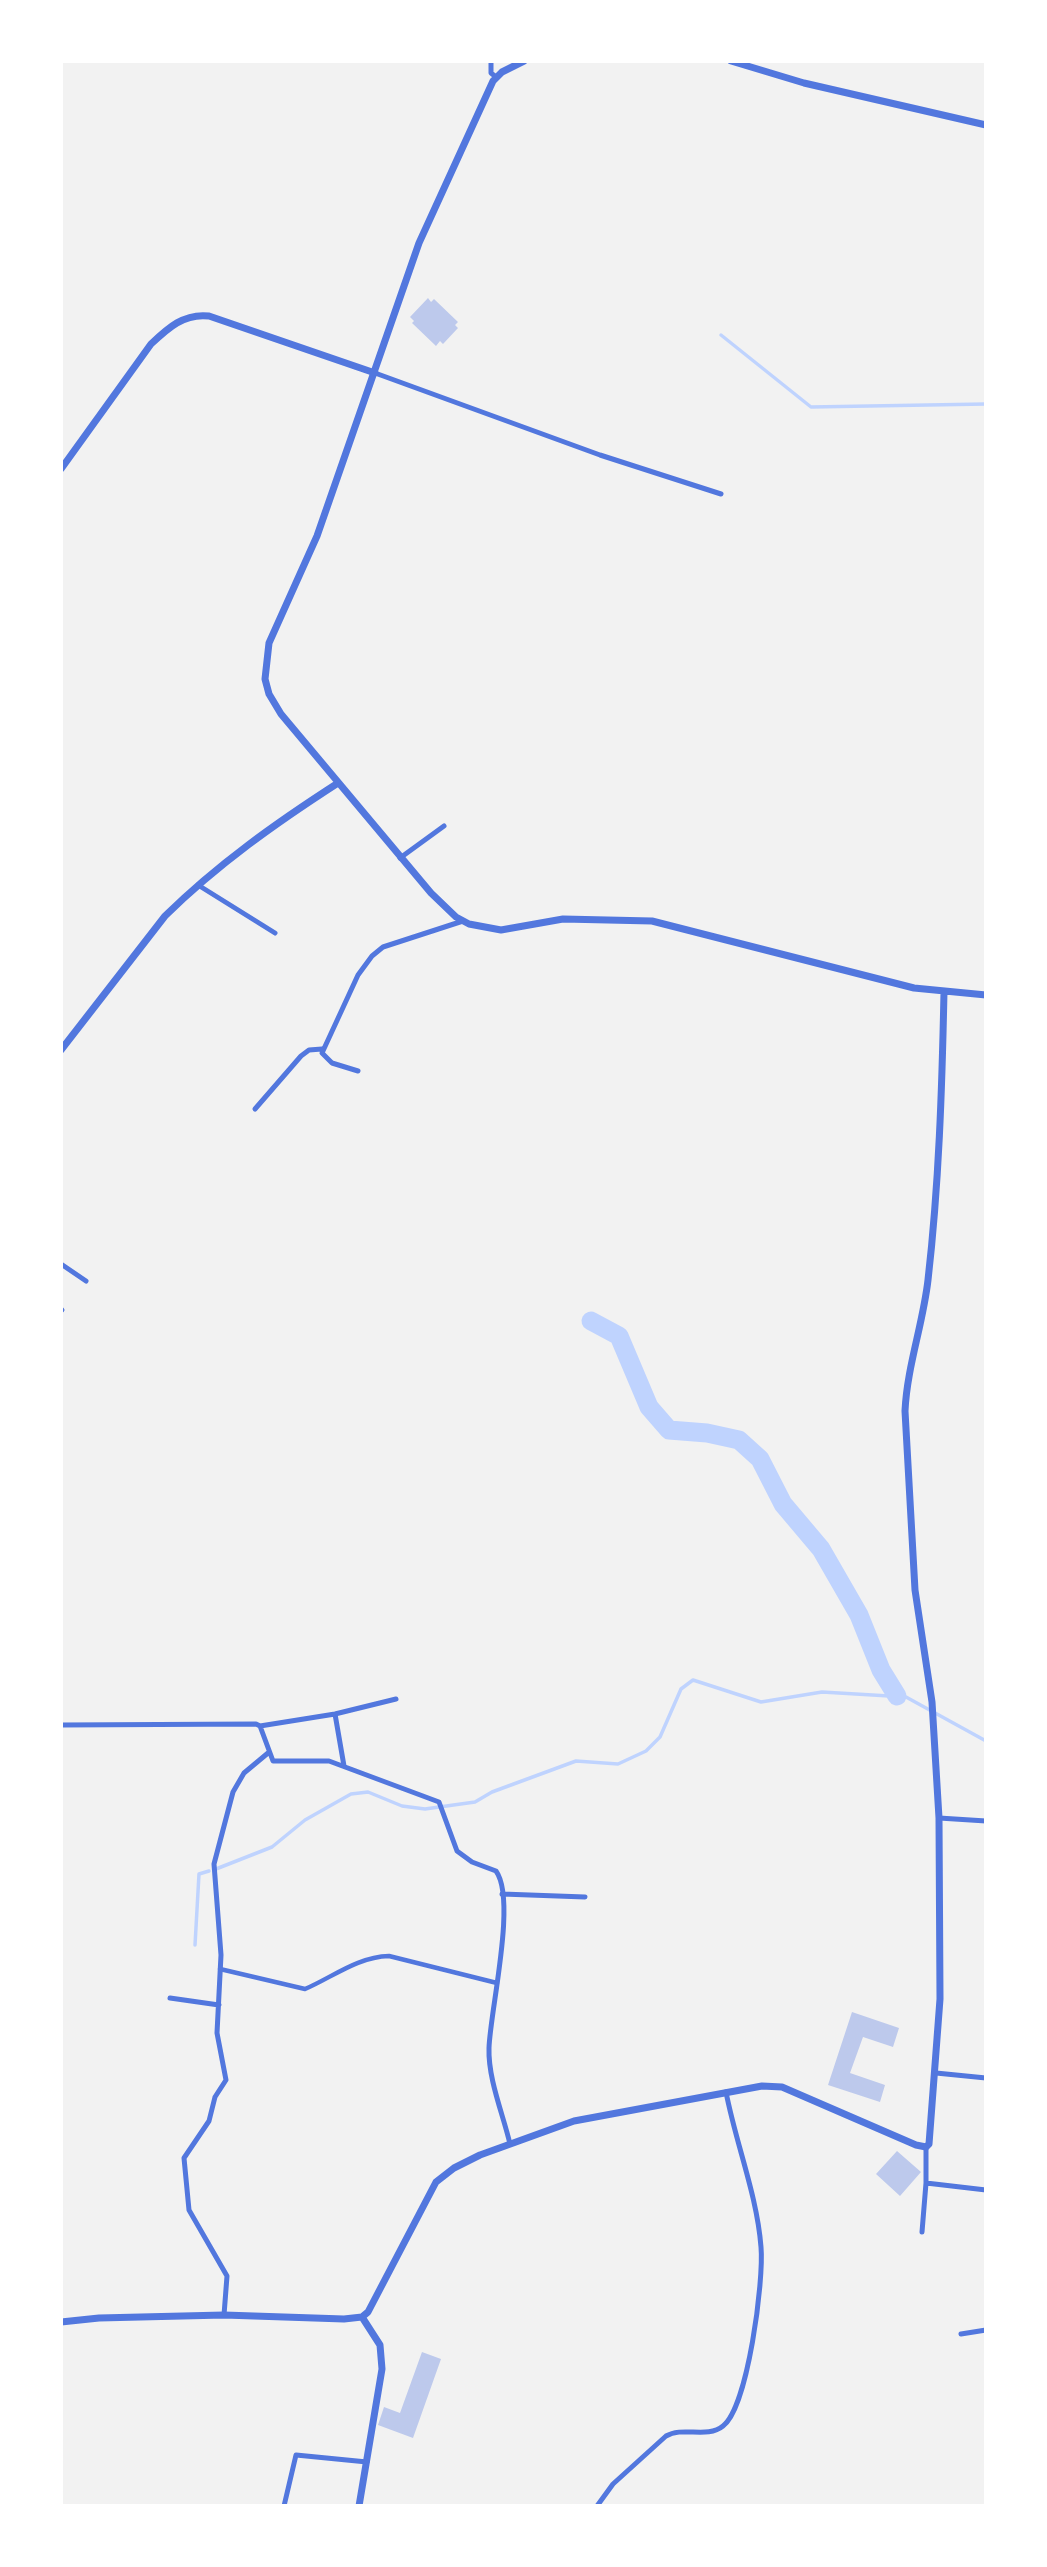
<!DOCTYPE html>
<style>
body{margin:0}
#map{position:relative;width:1047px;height:2567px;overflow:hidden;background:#f2f2f2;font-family:Quicksand,sans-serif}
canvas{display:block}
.frame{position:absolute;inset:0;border:63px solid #fff;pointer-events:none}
</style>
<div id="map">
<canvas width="1047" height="2567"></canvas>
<div class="frame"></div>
</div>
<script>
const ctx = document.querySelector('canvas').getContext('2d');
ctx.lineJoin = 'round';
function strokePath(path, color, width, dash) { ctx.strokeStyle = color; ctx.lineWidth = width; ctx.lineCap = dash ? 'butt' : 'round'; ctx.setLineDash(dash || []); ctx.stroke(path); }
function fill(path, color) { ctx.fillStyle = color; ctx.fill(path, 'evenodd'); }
strokePath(new Path2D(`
 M721 335 811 407 986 404
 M216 1869 272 1847 305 1820 351 1794 368 1792 402 1806 425 1809 475 1802 492 1792 576 1761 618 1764 646 1751 660 1737 681 1689 693 1680 761 1702 822 1692 906 1697 986 1741
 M195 1945 199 1874 209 1871`), '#bfd3fe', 3.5);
strokePath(new Path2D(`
 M591 1321 619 1336 649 1407 669 1430 707 1433 739 1440 760 1459 783 1504 821 1549 859 1615 881 1670 897 1696`), '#bfd3fe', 19);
fill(new Path2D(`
 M428 298 431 302 434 299 458 322 455 325 458 328 443 344 440 341 436 346 412 323 414 321 410 317Z
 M852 2012 899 2028 893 2047 863 2037 850 2073 885 2085 880 2102 828 2085Z
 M897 2151 921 2172 900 2196 876 2174Z
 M422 2352 441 2359 413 2438 378 2425 384 2407 400 2413Z`), '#bdc9ec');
strokePath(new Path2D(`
 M220 1969 305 1989C333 1977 357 1957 389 1956L497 1983`), '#5277de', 4.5);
strokePath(new Path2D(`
 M491 61V73L496 77
 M375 373 600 455 721 494
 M400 858 444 826
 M198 885 275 933
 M358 1071 332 1063 322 1053 358 975 372 956 383 947 463 921
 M255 1109 301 1056 309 1050 322 1049
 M61 1264 86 1281
 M61 1309 62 1310
 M335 1714 344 1766
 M61 1725 256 1724 260 1726 273 1761H329L439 1802 457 1851 472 1862 496 1871C517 1900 490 2011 489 2048 488 2079 503 2114 510 2144
 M260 1726 335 1714 396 1699
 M939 1818 986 1821
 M502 1894 585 1897
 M170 1998 219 2005
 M936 2073 986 2078
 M926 2147V2183L986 2190
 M922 2232 926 2183
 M224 2315 227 2276 189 2210 184 2158 209 2121 215 2097 226 2080 217 2033 221 1955 214 1864 233 1792 244 1773 268 1753
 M961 2334 986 2330
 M284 2506 296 2455 367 2462
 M597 2506 613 2484 666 2436C683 2426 707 2439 723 2426 748 2407 764 2280 761 2247 757 2195 736 2144 726 2092`), '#5277de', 5);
strokePath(new Path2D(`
 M524 61 502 72 493 81 419 243 317 536 269 643 265 679 269 694 281 714 431 893 456 917 469 924 501 930 563 919 652 921 914 988 986 995
 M731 61 804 83 986 125
 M61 469 151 344C168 328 184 313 209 316L375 373
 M61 1050 165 916C218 864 276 823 338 783
 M61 2322 99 2318 224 2315 344 2319 362 2317
 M359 2506 382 2369 380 2345 362 2317 368 2312 436 2182 454 2168 480 2155 574 2121 762 2086 782 2087 916 2145 926 2147 929 2144 940 1999 939 1818 932 1702 915 1590 905 1411C907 1367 923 1324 928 1280 939 1184 942 1088 944 992`), '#5277de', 7);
</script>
